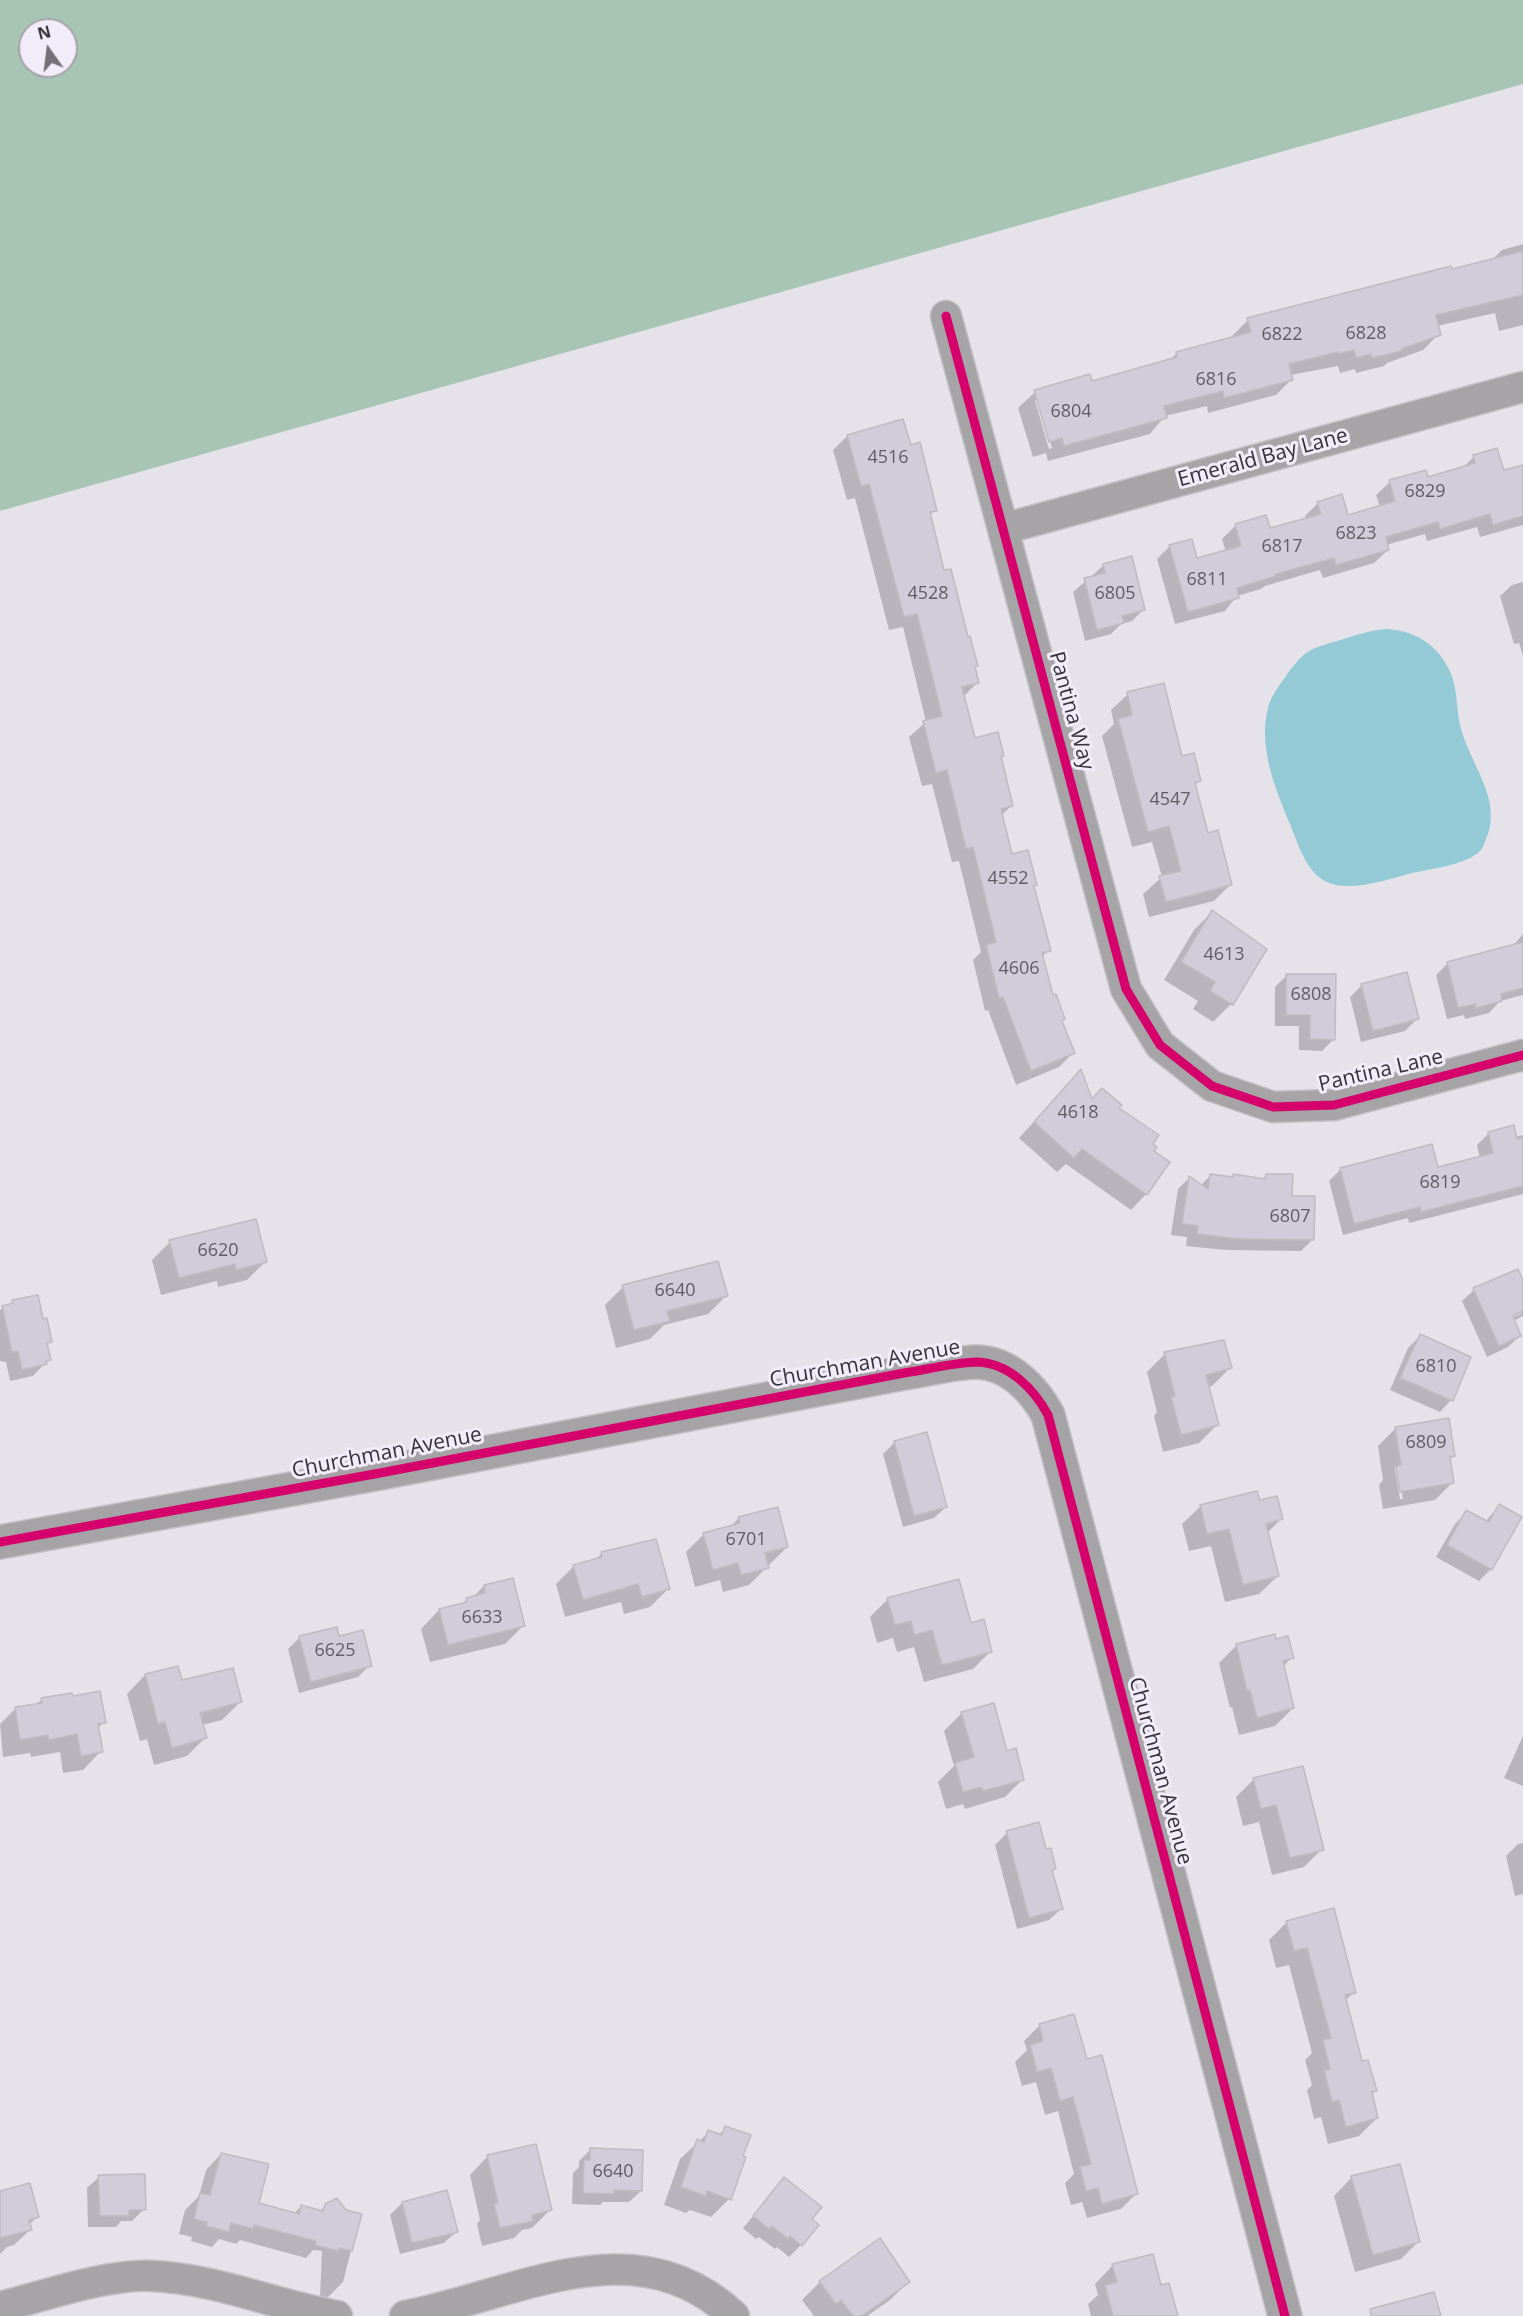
<!DOCTYPE html>
<style>
body{margin:0}
#map{position:relative;width:1523px;height:2316px;overflow:hidden;background:#e6e2ea;font-family:"Open Sans",sans-serif}
canvas{display:block}
.north{position:absolute;left:18px;top:18px;width:60px;height:60px;box-sizing:border-box;background:#f2ecfa;border:2px solid #a6a2ac;border-radius:50%;rotate:346deg;font-size:16px;font-weight:700;line-height:24px;text-align:center;color:#353338}
.north::after{content:'';display:block;margin:auto;width:21px;height:27px;background:#737076;clip-path:polygon(50% 0,100% 100%,50% 72%,0 100%)}
</style>
<div id="map">
<canvas width="1523" height="2316"></canvas>
<div class="north">N</div>
</div>
<script>
const ctx = document.querySelector('canvas').getContext('2d');
ctx.lineJoin = 'round';
function fill(path, color) { ctx.fillStyle = color; ctx.fill(path, 'evenodd'); }
function strokePath(path, color, width, dash) { ctx.strokeStyle = color; ctx.lineWidth = width; ctx.lineCap = dash ? 'butt' : 'round'; ctx.setLineDash(dash || []); ctx.stroke(path); }
function write(font, color, halo, rows, align = 'center') {
  ctx.font = font + ' "Open Sans",sans-serif'; ctx.lineWidth = 6; ctx.setLineDash([]); ctx.textBaseline = 'middle'; ctx.strokeStyle = halo; ctx.fillStyle = color; for (const [text, x, y, turn = 0] of rows) {
    ctx.save(); ctx.translate(x, y); ctx.rotate((+turn || 0) * Math.PI / 180); ctx.textAlign = isNaN(turn) ? turn : align; if (halo) ctx.strokeText(text, 0, 0); ctx.fillText(text, 0, 0); ctx.restore();
  }
}
fill(new Path2D(`
 M0 0H1523V84L0 511ZM30 30H66V66H30Z`), '#a7c4b4');
fill(new Path2D(`
 M1385 629C1407 630 1425 637 1440 655 1462 684 1453 702 1462 732 1472 766 1503 802 1486 839 1485 842 1483 848 1480 851 1466 865 1430 869 1412 873 1389 879 1350 893 1327 882 1305 872 1298 842 1289 822 1275 788 1258 746 1268 708 1271 696 1279 686 1286 676 1292 667 1300 656 1311 650 1318 646 1328 644 1337 641 1353 636 1367 631 1385 629Z`), '#93cad5');
fill(new Path2D(`
 M1523 244V325L1499 331 1495 313 1437 326 1439 334 1423 350 1387 363 1384 366 1356 373 1355 369 1340 373 1338 366 1291 375 1292 379 1276 395 1208 413 1207 406 1165 416 1150 434 1048 461 1046 453 1033 457 1018 408 1035 392 1091 382 1169 361 1177 353 1232 339V336L1248 320 1491 261 1502 250ZM1035 400H1038L1052 448 1049 449Z
 M847 436 910 446 935 510 929 516 943 572 977 666 974 669 977 683 963 697 974 739 1002 755 1000 758 1011 806 1001 816 1011 856 1035 885 1033 888 1049 950 1042 957 1052 997 1073 1053 1059 1067 1016 1085 988 1010 985 1011 973 960 981 952 959 861 952 862 932 784 922 786 909 737 926 722 903 627 889 630 855 498 847 500 833 450Z
 M1474 457 1503 472 1523 466V525L1480 537 1477 527 1427 541 1425 534 1386 545 1388 550 1374 563 1323 578 1320 570 1265 586 1261 589 1237 596 1225 611 1175 624 1157 559 1170 546 1196 560 1226 552 1222 539 1236 525 1269 530 1306 520 1305 516 1318 503 1347 516 1380 507 1376 495 1390 482 1427 479 1462 468Z
 M1104 565 1143 610 1132 621 1121 624 1111 634 1085 641 1073 592Z
 M1523 582V656L1519 643 1514 644 1500 596 1512 585Z
 M1128 694 1199 781 1194 786 1207 834 1230 885 1214 901 1149 917 1143 894 1162 877 1152 842 1132 847 1102 736 1114 724 1111 710Z
 M1212 912 1231 1004 1213 1022 1193 1009 1198 1001 1164 980 1194 930Z
 M1523 934V995L1500 1001 1489 1013 1465 1019 1464 1015 1447 1019 1436 975 1448 963 1512 947Z
 M1287 975 1334 1039 1322 1051 1299 1050V1026H1275V987Z
 M1362 985 1417 1019 1405 1031 1361 1042 1350 997Z
 M1066 1087 1091 1100 1117 1108 1151 1145 1152 1152 1146 1194 1131 1210 1066 1164 1057 1172 1019 1138Z
 M1488 1134 1515 1137 1523 1135V1194L1409 1223 1408 1218 1343 1235 1329 1181 1341 1169H1437L1480 1158 1477 1145Z
 M1211 1175 1231 1178 1234 1175 1262 1180 1266 1175 1291 1197 1313 1239 1301 1251 1226 1250 1186 1246 1187 1237 1171 1235 1178 1189 1189 1178 1200 1186Z
 M170 1242 265 1262 247 1280 218 1287 217 1281 161 1295 152 1260Z
 M1523 1284V1316L1513 1321 1520 1336 1508 1347 1487 1357 1462 1301 1474 1290ZM1521 1311V1314L1506 1320Z
 M623 1287 726 1296 708 1314 664 1325 650 1339 616 1348 605 1305Z
 M13 1302 42 1321 50 1341 46 1345 49 1359 33 1376 10 1381 6 1362 0 1361V1310Z
 M1420 1336 1451 1400 1440 1412 1390 1390 1408 1348Z
 M1165 1354 1230 1368 1212 1386 1207 1387 1217 1425 1199 1443 1163 1452 1154 1416 1157 1412 1147 1372Z
 M1396 1428 1454 1456 1449 1460 1453 1482 1435 1500 1383 1509 1379 1485 1383 1480 1378 1446ZM1395 1468H1398L1403 1499H1400Z
 M895 1442 946 1507 934 1518 903 1527 883 1454Z
 M1259 1502 1281 1519 1267 1533 1278 1576 1259 1594 1225 1602 1211 1546 1189 1551 1182 1524 1201 1506Z
 M1499 1506 1491 1569 1479 1581 1436 1557 1455 1524 1467 1512 1485 1522Z
 M739 1518 787 1547 749 1585 723 1592 720 1580 695 1587 686 1552 704 1534 730 1527Z
 M602 1553 668 1589 650 1607 624 1614 621 1602 565 1617 556 1584 574 1566 595 1560Z
 M484 1586 523 1626 505 1644 430 1662 421 1629 439 1610 461 1605 467 1599 473 1597Z
 M888 1599 970 1625 991 1651 973 1669 924 1682 914 1647 897 1652 893 1638 877 1643 870 1617Z
 M300 1637H338L370 1665 358 1677 299 1693 288 1649Z
 M1237 1645 1292 1657 1283 1667 1293 1708 1275 1726 1239 1735 1232 1707 1230 1708 1219 1663Z
 M145 1675 181 1682 240 1702 222 1720 202 1725 205 1738 187 1756 154 1765 147 1739 140 1741 127 1694Z
 M42 1699 104 1722 97 1729 101 1751 83 1770 63 1773 60 1752 31 1757 30 1753 3 1757 0 1724 15 1709 36 1705Z
 M962 1713 1006 1752 1023 1779 1005 1797 965 1809 963 1804 946 1809 938 1782 954 1766 944 1731Z
 M1523 1736V1786L1504 1778Z
 M1254 1779 1322 1849 1304 1867 1272 1875 1259 1822 1243 1826 1236 1797Z
 M1007 1833 1045 1851 1055 1869 1051 1872 1061 1909 1049 1920 1017 1929 995 1845Z
 M1523 1843V1894L1515 1896 1506 1856 1518 1844Z
 M1287 1922 1354 1992 1345 2001 1361 2063 1375 2090 1371 2094 1377 2118 1359 2136 1328 2144 1321 2117 1314 2119 1307 2090 1312 2085 1305 2060 1312 2053 1289 1965 1276 1968 1269 1940Z
 M1039 2026 1086 2061 1137 2193 1121 2209 1087 2218 1082 2202 1071 2205 1065 2183 1074 2174 1058 2111 1045 2115 1036 2082 1022 2086 1015 2062 1027 2050 1024 2041Z
 M726 2128 729 2199 711 2217 690 2210 686 2213 664 2205 680 2159 709 2132 718 2135Z
 M591 2149 641 2191 629 2202H603L600 2205 572 2204 573 2173 579 2167V2161Z
 M221 2154 258 2204 294 2214 301 2206 320 2211 326 2205 360 2215 343 2282 327 2298 320 2296 322 2251 313 2250 306 2258 240 2240 236 2244 219 2239 212 2247 191 2241 192 2237 179 2234 185 2210 199 2196 206 2170Z
 M488 2156 550 2210 532 2228 522 2230 514 2238 482 2246 477 2224 480 2220 470 2175Z
 M99 2177 144 2209 132 2221H121L116 2227H88L87 2188Z
 M1352 2177 1419 2241 1401 2259 1355 2272 1334 2196Z
 M785 2179 809 2220 801 2245 789 2257 777 2247 775 2249 759 2237 756 2239 743 2228Z
 M0 2192 37 2217 29 2225 30 2230 14 2245 7 2247 0 2254Z
 M402 2203 456 2232 444 2243 400 2254 390 2215Z
 M1113 2265 1160 2287 1176 2316H1091L1088 2304 1098 2295 1095 2284Z
 M820 2282H908L890 2300 867 2316H814L802 2300Z`), '#0003');
const building = new Path2D(`
 M1523 251V295L1436 315 1441 335 1401 349 1402 351 1372 358 1371 354 1356 358 1354 350 1338 354V352L1289 364 1293 380 1224 398 1223 391 1164 406 1167 418 1064 446 1062 438 1049 442 1034 390 1090 374 1092 381 1177 357 1176 352 1251 332 1247 318 1451 266 1452 269Z
 M903 419 911 445 920 442 937 511 930 512 944 570 951 569 968 637 970 636 978 666 975 667 979 683 962 687 975 738 998 732 1004 756H1001L1013 806 1001 809 1012 854 1028 850 1037 885 1034 886 1051 951 1042 953 1053 995 1056 994 1065 1019 1062 1021 1075 1053 1031 1071 1003 997 999 998 986 945 996 942 973 847 966 849 947 770 936 773 923 721 942 716 917 614 904 617 869 484 861 486 847 435Z
 M1497 448 1504 470 1523 465V516L1493 525 1490 514 1440 529 1438 522 1386 537 1389 550 1336 565 1334 558 1276 574V576L1237 588 1239 598 1188 612 1169 545 1192 539 1197 558 1241 546 1235 524 1266 515 1270 528 1321 514 1317 502 1342 494 1348 515 1395 501 1389 480 1426 470 1428 477 1475 463 1473 455Z
 M1132 556 1145 610 1122 616 1124 623 1097 630 1084 578 1105 573 1103 564Z
 M1164 683 1182 756 1194 753 1201 781 1195 783 1208 833 1218 830 1232 885 1166 902 1159 876 1181 871 1169 826 1148 832 1118 719 1132 715 1127 692Z
 M1212 910 1267 949 1233 1005 1210 991 1215 982 1181 962Z
 M1523 942V988L1501 994 1502 1001 1476 1008 1475 1004 1458 1008 1447 962Z
 M1407 972 1419 1019 1373 1031 1361 984Z
 M1286 974H1336L1335 1040 1310 1039V1015H1286Z
 M1081 1069 1092 1099 1102 1088 1122 1105 1119 1108 1159 1135 1153 1144 1157 1147 1154 1151 1170 1162 1147 1195 1082 1149 1074 1158 1034 1122Z
 M1514 1125 1517 1139 1523 1138V1186L1421 1212 1420 1207 1354 1224 1340 1168 1432 1144 1438 1167 1493 1153 1488 1132Z
 M1210 1174 1233 1177V1174L1265 1179 1266 1174H1293L1292 1196H1315L1314 1240 1239 1239 1197 1234 1198 1226 1182 1224 1189 1176 1208 1189Z
 M256 1219 267 1262 236 1270 235 1264 179 1278 169 1240Z
 M718 1261 728 1296 667 1311 670 1321 634 1330 622 1285Z
 M1518 1269 1523 1280V1311L1513 1316 1521 1336 1499 1346 1473 1288Z
 M38 1295 43 1319 47 1318 52 1342 47 1343 51 1360 46 1361 47 1364 22 1370 18 1351 12 1352 2 1306 13 1303 12 1300Z
 M1420 1334 1471 1357 1453 1401 1400 1378Z
 M1224 1340 1232 1368 1206 1375 1219 1425 1181 1435 1171 1397 1175 1396 1164 1352Z
 M1449 1418 1455 1456 1450 1457 1454 1483 1400 1492 1396 1466 1401 1465 1395 1427Z
 M927 1432 947 1507 914 1516 894 1441Z
 M1257 1491 1260 1500 1277 1496 1283 1519 1266 1524 1279 1576 1243 1585 1229 1529 1207 1534 1200 1505Z
 M1499 1504 1522 1517 1492 1570 1447 1545 1466 1510 1489 1522Z
 M778 1507 788 1547 765 1553 769 1568 741 1575 738 1563 713 1570 703 1533 740 1523 738 1517Z
 M656 1539 670 1589 642 1597 638 1584 583 1600 573 1565 602 1557 601 1552Z
 M513 1578 525 1626 448 1645 439 1609 467 1602 466 1598 485 1593 484 1585Z
 M959 1579 971 1623 984 1619 992 1652 942 1665 932 1630 914 1635 911 1621 895 1625 887 1598Z
 M337 1627 339 1636 363 1630 372 1666 311 1682 299 1636Z
 M1275 1634 1276 1639 1288 1636 1294 1658 1283 1661 1294 1708 1257 1718 1250 1690 1247 1691 1236 1644Z
 M178 1666 182 1680 233 1668 242 1702 200 1713 207 1738 172 1748 165 1722 158 1724 145 1674Z
 M100 1691 106 1723 98 1724 103 1752 81 1756 77 1734 49 1740 48 1735 20 1740 15 1707 42 1703 41 1698 72 1693 73 1696Z
 M994 1703 1007 1751 1016 1748 1024 1780 983 1791 981 1787 963 1792 955 1763 974 1757 961 1712Z
 M1303 1766 1324 1850 1290 1858 1276 1805 1261 1809 1253 1778Z
 M1039 1822 1046 1849 1051 1848 1056 1869 1052 1870 1063 1909 1029 1918 1006 1831Z
 M1334 1908 1356 1993 1345 1995 1362 2061 1368 2060 1377 2091 1372 2092 1378 2118 1346 2127 1339 2100 1332 2102 1324 2070 1330 2069 1323 2040 1331 2038 1307 1948 1294 1951 1286 1921Z
 M1074 2014 1087 2059 1102 2055 1138 2194 1102 2204 1098 2188 1086 2191 1080 2167 1091 2164 1073 2097 1060 2101 1051 2068 1037 2072 1030 2045 1043 2041 1039 2024Z
 M725 2126 751 2135 743 2156 746 2157 731 2200 707 2191 706 2196 681 2187 697 2139 704 2142 708 2130 722 2135Z
 M536 2144 552 2210 532 2215 533 2221 500 2228 494 2204 498 2203 487 2155Z
 M590 2148 643 2150 642 2191 614 2190V2194L583 2193 584 2160H590Z
 M221 2153 269 2164 259 2203 299 2214 301 2205 323 2211 325 2204 337 2198 346 2210 362 2214 352 2251 339 2248 338 2251 315 2245 316 2241 254 2225 253 2229 231 2223 229 2232 206 2226 207 2222 194 2219 200 2193 210 2195Z
 M1400 2164 1420 2242 1373 2255 1351 2176Z
 M145 2174 146 2210H129V2216H100L98 2175Z
 M784 2177 822 2207 812 2219 819 2225 802 2246 790 2236 788 2239 772 2226 769 2229 753 2216Z
 M30 2183 39 2217 29 2220 32 2230 0 2238V2191Z
 M447 2190 458 2232 412 2243 402 2202Z
 M880 2238 910 2282 862 2316H853L841 2300 836 2304 819 2281Z
 M1153 2254 1161 2285 1169 2283 1178 2316H1113L1105 2285 1117 2282 1112 2264Z
 M1434 2292 1441 2316H1371L1370 2309Z`);
fill(building, '#d1ccd9');
strokePath(building, '#bebbc1', 1.5);
const street = new Path2D(`
 M946 316 1126 989 1160 1045 1212 1086 1273 1107 1334 1105 1523 1055
 M1003 529 1523 387
 M0 2307C44 2296 109 2273 153 2276 216 2279 275 2305 337 2316
 M405 2316C517 2295 634 2223 734 2316`);
const secondary = new Path2D(`
 M0 1542 380 1473 904 1373C925 1370 957 1362 977 1362 1009 1363 1034 1389 1048 1415L1285 2316`);
strokePath(street, '#c3c0c6', 33);
strokePath(secondary, '#c3c0c6', 36);
strokePath(street, '#a6a4a6', 30);
strokePath(secondary, '#a6a3a6', 33);
strokePath(new Path2D(`
 M946 316 1126 989 1160 1045 1212 1086 1273 1107 1334 1105 1523 1055
 M0 1542 380 1473 904 1373C925 1370 957 1362 977 1362 1009 1363 1034 1389 1048 1415L1285 2316`), '#d6006c', 9);
write('18px', '#605c64', null, [
 ["6828",1366,334],
 ["6822",1282,335],
 ["6816",1216,380],
 ["6804",1071,412],
 ["4516",888,458],
 ["6829",1425,492],
 ["6823",1356,534],
 ["6817",1282,547],
 ["6811",1207,580],
 ["4528",928,594],
 ["6805",1115,594],
 ["4547",1170,800],
 ["4552",1008,879],
 ["4613",1224,955],
 ["4606",1019,969],
 ["6808",1311,995],
 ["4618",1078,1113],
 ["6819",1440,1183],
 ["6807",1290,1217],
 ["6620",218,1251],
 ["6640",675,1291],
 ["6810",1436,1367],
 ["6809",1426,1443],
 ["6701",746,1540],
 ["6633",482,1618],
 ["6625",335,1651],
 ["6640",613,2172]
]);
write('21px', '#353338', '#f2ecfa', [
 ["Emerald Bay Lane",1263,458,-15],
 ["Pantina Way",1071,711,75],
 ["Pantina Lane",1381,1071,-13],
 ["Churchman Avenue",865,1364,-10],
 ["Churchman Avenue",387,1453,-11],
 ["Churchman Avenue",1160,1771,75]
]);
</script>
